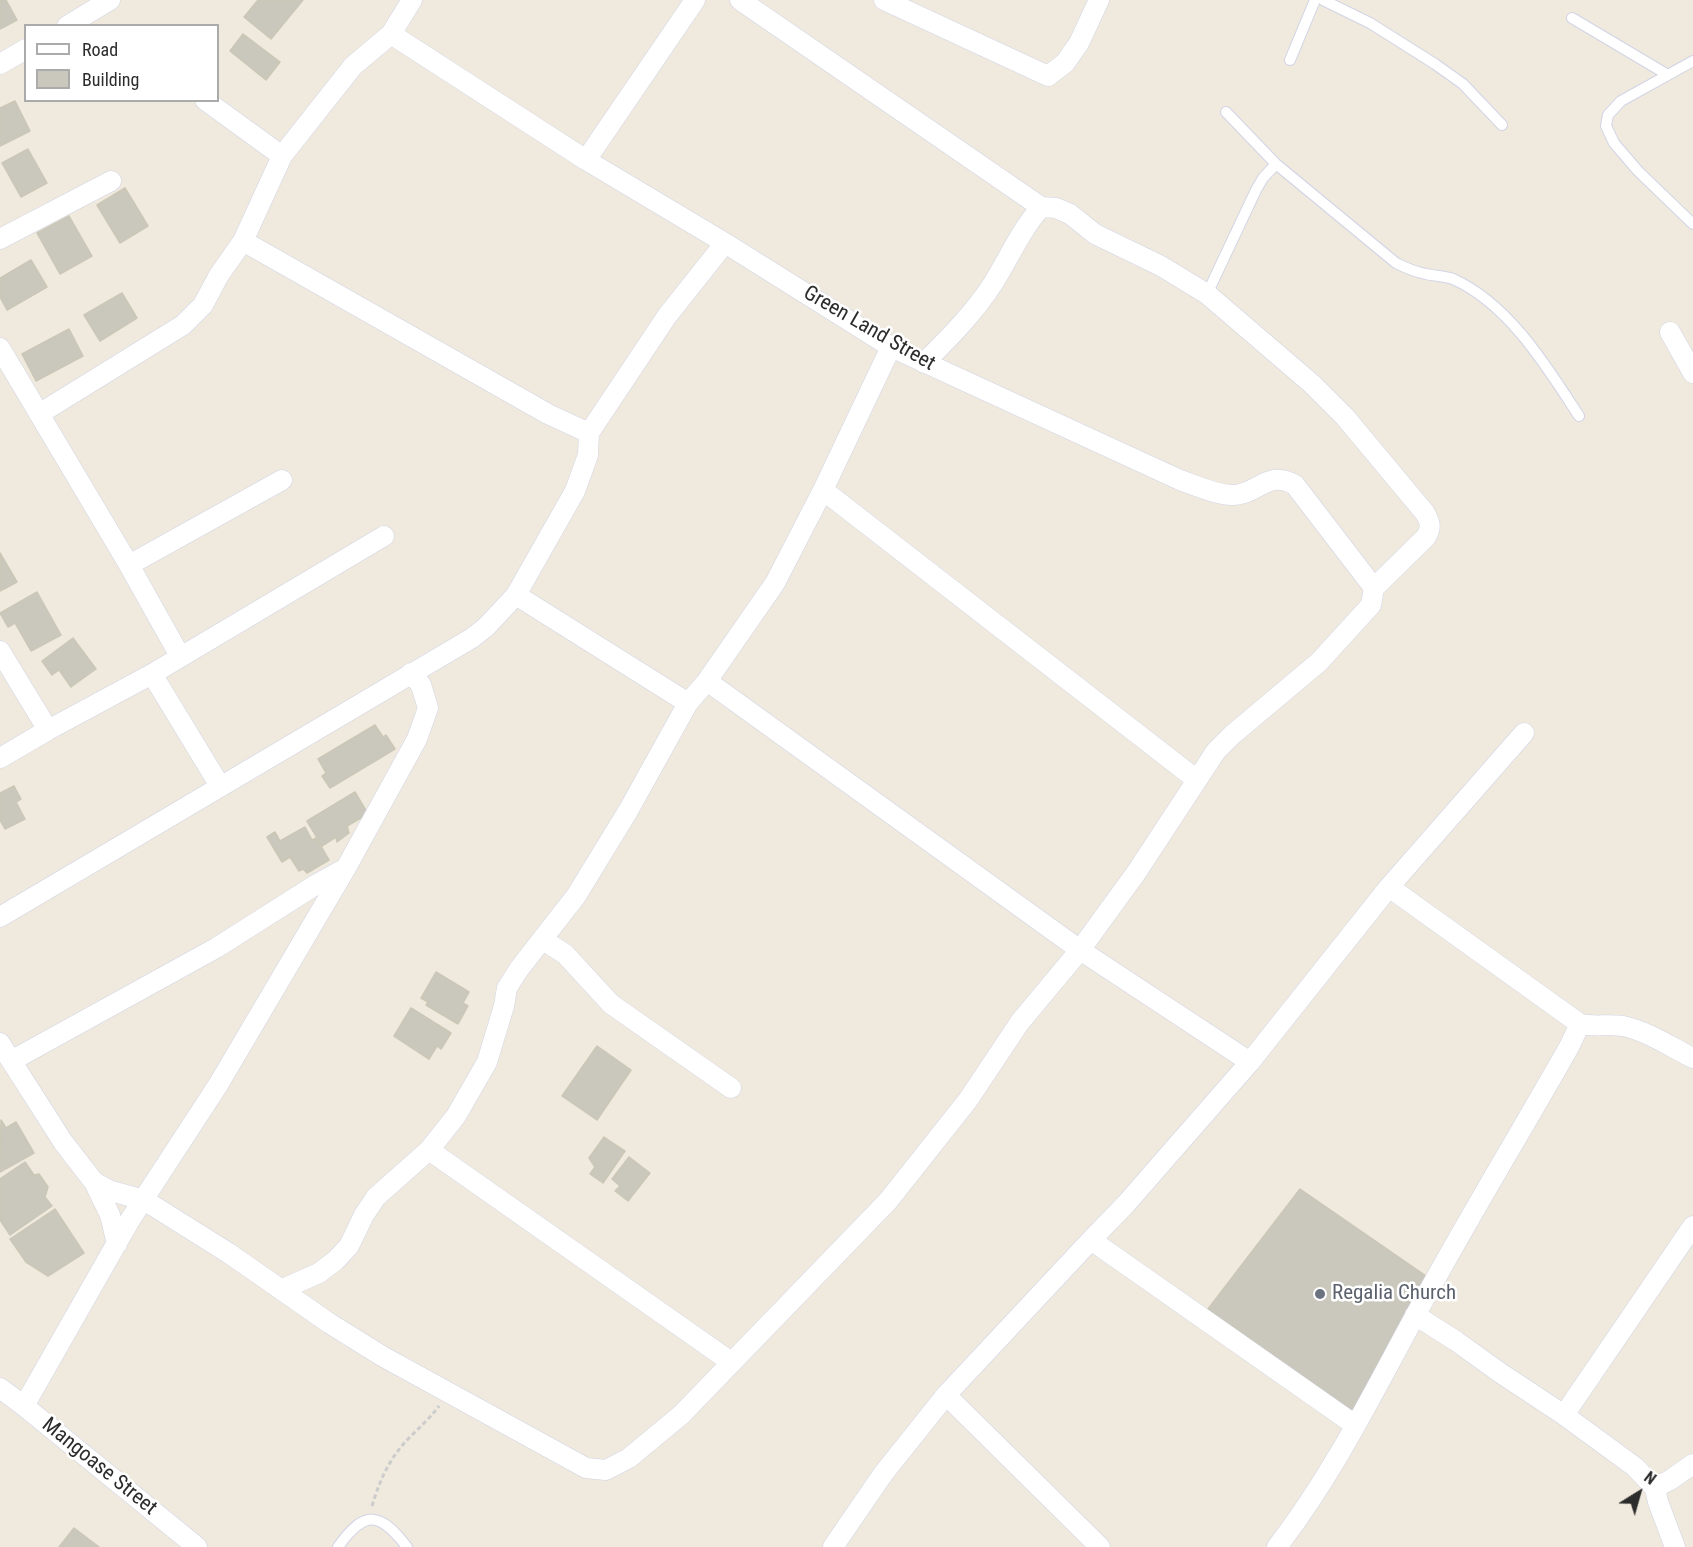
<!DOCTYPE html>
<style>
body{margin:0}
#map{position:relative;width:1693px;height:1547px;overflow:hidden;background:#efeadd;font-family:"Roboto Condensed",sans-serif}
canvas{display:block}
.legend{position:absolute;left:24px;top:24px;width:195px;height:78px;box-sizing:border-box;background:#fff;border:2px solid #ababab;margin:0;padding:8px 10px;list-style:none;font-size:18px;color:#2c2c2c}
.legend li{display:flex;align-items:center;gap:12px;height:30px}
.legend b{width:30px;border:2px solid #ababab}
.north{position:absolute;left:1609px;top:1463px;width:60px;height:60px;-webkit-text-stroke:4px #fff;paint-order:stroke;rotate:37deg;font-size:16px;font-weight:700;line-height:24px;text-align:center;color:#2c2c2c}
.north::after{content:'';display:block;margin:auto;width:21px;height:27px;background:#2c2c2c;clip-path:polygon(50% 0,100% 100%,50% 72%,0 100%)}
</style>
<div id="map">
<canvas width="1693" height="1547"></canvas>
<ul class="legend">
<li><b style="height:8px;background:#fff"></b>Road</li>
<li><b style="height:16px;background:#cac8bc"></b>Building</li>
</ul>
<div class="north">N</div>
</div>
<script>
const ctx = document.querySelector('canvas').getContext('2d');
ctx.lineJoin = 'round';
function fill(path, color) { ctx.fillStyle = color; ctx.fill(path, 'evenodd'); }
function strokePath(path, color, width, dash) { ctx.strokeStyle = color; ctx.lineWidth = width; ctx.lineCap = dash ? 'butt' : 'round'; ctx.setLineDash(dash || []); ctx.stroke(path); }
function write(font, color, halo, rows, align = 'center') {
  ctx.font = font + ' "Roboto Condensed",sans-serif'; ctx.lineWidth = 5; ctx.setLineDash([]); ctx.textBaseline = 'middle'; ctx.strokeStyle = halo; ctx.fillStyle = color; for (const [text, x, y, turn = 0] of rows) {
    ctx.save(); ctx.translate(x, y); ctx.rotate((+turn || 0) * Math.PI / 180); ctx.textAlign = isNaN(turn) ? turn : align; if (halo) ctx.strokeText(text, 0, 0); ctx.fillText(text, 0, 0); ctx.restore();
  }
}
const building = new Path2D(`
 M0 0H6L17 20 0 29Z
 M258 0H303L271 39 244 17Z
 M243 34 280 62 266 80 230 51Z
 M15 101 30 131 0 146V108Z
 M28 149 47 183 21 197 2 163Z
 M125 188 148 226 120 243 97 205Z
 M69 216 92 256 60 274 37 233Z
 M31 260 47 287 7 310 0 297V278Z
 M122 293 137 318 100 341 84 315Z
 M69 329 83 356 36 381 22 354Z
 M0 553 17 582 0 591Z
 M37 592 61 635 31 651 15 623 8 627 0 613Z
 M73 638 96 669 71 687 59 670 52 675 42 661Z
 M375 725 383 737 386 735 395 749 330 788 322 776 326 773 318 759Z
 M14 786 21 799 16 802 25 819 5 829 0 820V793Z
 M355 792 368 814 347 826 349 833 337 842 336 837 322 846 307 821Z
 M305 827 312 840 316 838 329 860 307 873 303 869 299 871 290 857 282 862 267 837 275 832 280 841Z
 M436 972 469 992 463 1003 468 1006 458 1024 426 1005 428 1002 421 998Z
 M411 1008 451 1033 441 1049 437 1046 429 1059 394 1036Z
 M597 1046 631 1070 597 1120 562 1096Z
 M1 1120 6 1128 16 1122 34 1153 0 1172Z
 M604 1137 625 1151 603 1183 590 1174 595 1167 589 1158Z
 M629 1157 650 1173 628 1201 615 1191 620 1186 612 1179Z
 M25 1162 34 1175 39 1174 48 1187 45 1197 52 1206 10 1235 0 1220V1179Z
 M1300 1189 1429 1278 1352 1412 1208 1309Z
 M55 1209 84 1253 48 1276 26 1262 10 1239Z
 M74 1528 99 1547H59Z`);
fill(building, '#cac8bc');
strokePath(building, '#cbc7b6', 1.5);
const lane = new Path2D(`
 M1323 0 1370 23 1435 64 1463 84 1502 125
 M1572 18 1668 75
 M1290 60 1315 0
 M1693 61 1621 101 1608 115 1606 126 1614 143 1638 171 1693 224
 M1226 112 1276 164 1396 263C1406 268 1415 272 1426 274 1435 276 1445 276 1453 279 1509 304 1547 367 1579 416
 M1207 294 1256 190 1263 178 1276 164
 M338 1547C365 1509 380 1512 407 1547`);
const street = new Path2D(`
 M884 0 1048 76 1065 63 1079 43 1099 0
 M67 26 110 0
 M391 34 586 160 725 243 891 347 1180 480C1194 485 1219 496 1234 495 1258 494 1269 469 1295 485L1374 588
 M0 64 26 49
 M205 100 282 156
 M586 160 695 0
 M0 239 111 181
 M243 241 548 414 589 433
 M1670 332 1693 373
 M0 348 129 565 180 656
 M924 363C949 338 975 312 994 282 1010 256 1021 230 1041 207
 M39 414 183 325 203 305 219 275 243 241 282 156 353 66 391 34 412 0
 M823 490 1197 780
 M129 565 282 480
 M516 595 688 703
 M0 651 48 730
 M152 674 220 786
 M707 681 1080 950 1250 1062
 M0 758 48 730 152 674 384 536
 M1389 887 1580 1024C1594 1027 1608 1024 1623 1026 1647 1031 1671 1047 1693 1058
 M0 917 472 638 486 627 516 595 575 491 588 455 589 433 667 316 725 243
 M543 940 565 954 611 1004 731 1088
 M0 1043 63 1142 94 1182 110 1215 117 1244
 M11 1061 216 948 317 884 346 868
 M429 1150 731 1362
 M94 1182 111 1191 144 1200 230 1254 329 1323 382 1356 586 1468 606 1470 629 1458 681 1415 888 1201 968 1100 1020 1022 1080 950 1136 873 1216 751 1232 735 1319 662 1371 605 1374 588 1426 537C1432 527 1430 522 1425 513L1345 417 1312 384 1207 294 1161 266 1095 234 1070 214 1056 208 1041 207 740 0
 M1091 1240 1355 1425
 M283 1289 319 1273 336 1260 349 1246 364 1215 376 1197 429 1150 456 1116 487 1062 504 1006 507 988 519 969 576 896 628 811 688 703 707 681 775 583 823 490 891 347
 M1415 1315 1456 1341 1499 1372 1564 1415 1635 1467 1655 1488 1658 1502 1675 1547
 M0 1388 24 1406 197 1547
 M946 1395 1100 1547
 M24 1406 130 1220 218 1085 346 868 417 739 428 708 421 685 411 673
 M1564 1415 1693 1226
 M1655 1488 1670 1480 1693 1464
 M833 1547 883 1474 946 1395 1091 1240 1126 1204 1180 1142 1250 1062 1389 887 1524 733
 M1277 1547C1332 1476 1372 1395 1415 1316 1464 1225 1518 1137 1569 1047L1580 1024`);
strokePath(lane, '#d2d3e6', 12);
strokePath(street, '#d2d3e6', 21);
strokePath(new Path2D(`
 M372 1506C380 1479 390 1457 410 1437 420 1427 430 1418 439 1406`), '#ccc', 3, [4.5, 3]);
strokePath(lane, '#fff', 10);
strokePath(street, '#fff', 20);
for (const [x, y, r, color] of [
 [1320,1294,6,"#6b7280"]
]) { const dot = new Path2D(); dot.arc(x, y, r, 0, 2 * Math.PI); ctx.fillStyle = color; ctx.fill(dot); strokePath(dot, '#fff', 2); }
write('21px', '#2c2c2c', '#fff', [
 ["Green Land Street",869,329,30],
 ["Mangoase Street",99,1467,39]
]);
write('21px', '#5b616d', '#fff', [
 ["Regalia Church",1332,1294]
], 'left');
</script>
